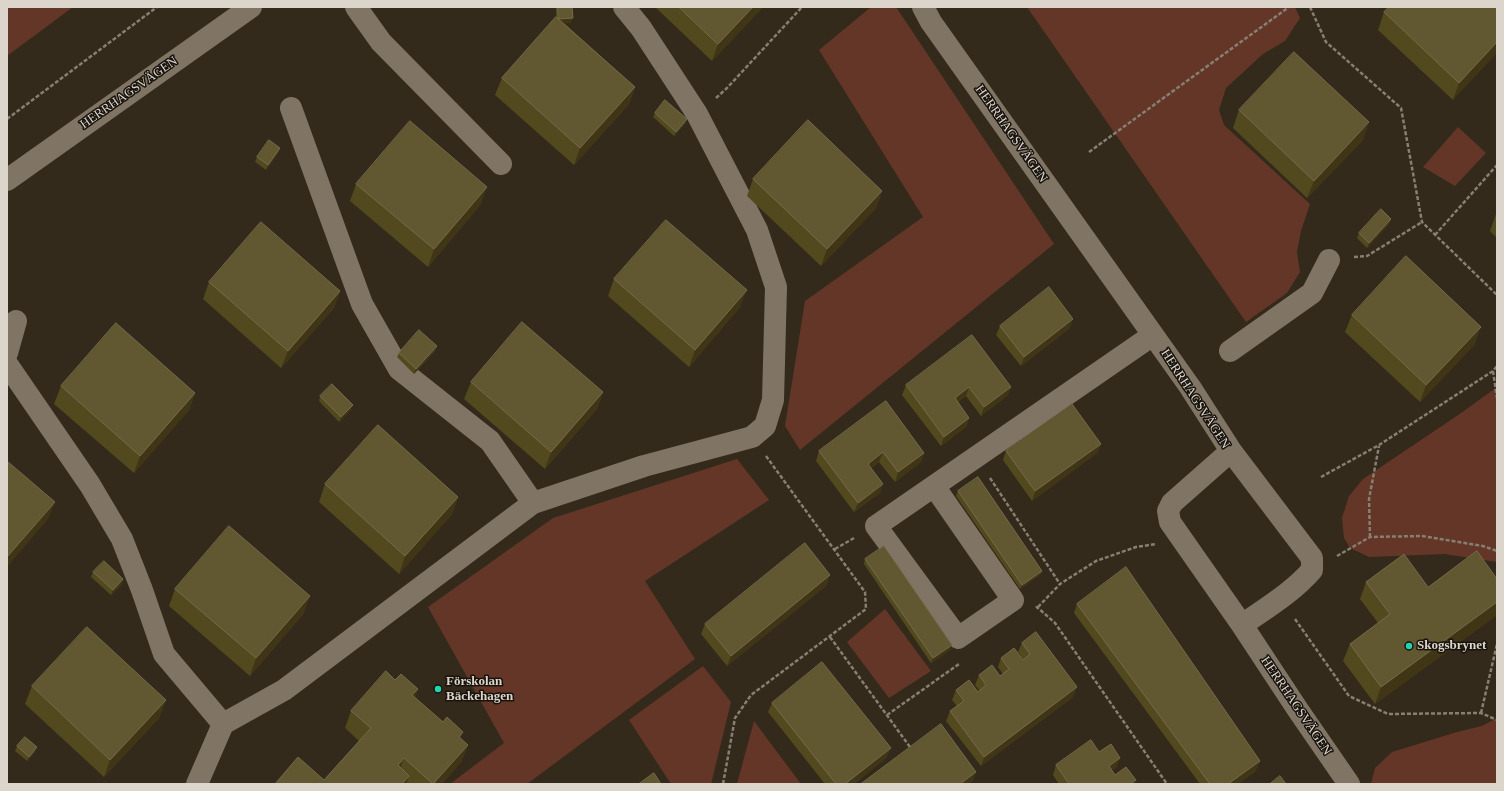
<!DOCTYPE html>
<meta charset="utf-8">
<style>
body{margin:0}
#map{position:relative;width:1504px;height:791px;overflow:hidden;background:#332a1b;font-family:Georgia,serif}
canvas{display:block}
.frame{position:absolute;inset:0;border:8px solid #dcd5cc;pointer-events:none}
</style>
<div id="map">
<canvas width="1504" height="791"></canvas>
<div class="frame"></div>
</div>
<script>
const ctx = document.querySelector('canvas').getContext('2d');
ctx.lineJoin = 'round';
function fill(path, color) { ctx.fillStyle = color; ctx.fill(path, 'evenodd'); }
function strokePath(path, color, width, dash) { ctx.strokeStyle = color; ctx.lineWidth = width; ctx.lineCap = dash ? 'butt' : 'round'; ctx.setLineDash(dash || []); ctx.stroke(path); }
function write(font, color, halo, rows, align = 'center') {
  ctx.font = font + ' Georgia,serif'; ctx.lineWidth = 3; ctx.setLineDash([]); ctx.textBaseline = 'middle'; ctx.strokeStyle = halo; ctx.fillStyle = color; for (const [text, x, y, turn = 0] of rows) {
    ctx.save(); ctx.translate(x, y); ctx.rotate((+turn || 0) * Math.PI / 180); ctx.textAlign = isNaN(turn) ? turn : align; if (halo) ctx.strokeText(text, 0, 0); ctx.fillText(text, 0, 0); ctx.restore();
  }
}
fill(new Path2D(`
 M7 7H73L7 56Z
 M871 7H896L1054 244 800 450 785 426 805 301 923 217 819 50Z
 M1027 7H1295L1300 18 1285 41 1263 54 1226 88 1219 110 1224 125 1310 204 1301 231 1297 252 1300 272 1287 293 1246 322Z
 M1458 127 1486 153 1455 186 1423 167Z
 M1497 387V562L1444 554 1369 557 1350 548 1344 538 1342 518 1349 496 1363 479 1464 411Z
 M737 459 769 500 645 581 695 659 527 784H450L504 743 428 607 553 518Z
 M885 609 931 671 889 698 847 642Z
 M703 666 731 702 711 784H671L629 720Z
 M1497 718V784H1371L1375 768 1392 752 1457 732 1482 726Z
 M754 721 801 784H737Z`), '#643627');
strokePath(new Path2D(`
 M1310 7 1326 42 1401 108 1422 222 1497 295
 M716 98 727 88 802 7
 M7 119 157 7
 M1089 152 1289 7
 M1435 235 1497 165
 M1354 257 1367 256 1422 222
 M1493 371 1497 398
 M1321 477 1379 445 1493 371 1497 366
 M990 478 1060 584
 M1370 537 1369 499 1379 446
 M835 549 854 538
 M1337 556 1370 537 1422 536 1483 546 1497 551
 M1038 607 1060 584 1096 561 1136 547 1156 544
 M1036 608 1037 607 1055 623 1167 784
 M1295 619 1349 696 1388 714 1481 713 1497 720
 M830 637 910 747
 M1481 713 1497 644
 M887 715 959 664
 M723 784 735 718 751 695 866 609 865 592 766 456`), '#877f73', 2.5, [4, 2]);
strokePath(new Path2D(`
 M356 7 381 42 501 164
 M923 7 931 22 1190 387 1231 451 1312 558V570C1293 592 1266 608 1242 625
 M291 108 362 304 399 369 490 441 533 503
 M7 180 251 7
 M1230 351 1312 293 1329 260
 M7 353 16 321
 M7 364 90 485 122 539 142 590 164 654 223 724 284 690 533 503 644 466 752 437 765 426 773 400 776 287 757 230 697 114 641 28 624 7
 M1231 451 1172 503 1168 511 1170 522 1242 625 1298 710 1349 784
 M934 486 1013 600 958 638 876 526 1153 335
 M197 784 223 724`), '#807564', 22);
fill(new Path2D(`
 M556 7H572L571 23H564L635 87 629 104 574 165 495 95 502 78 556 17Z
 M655 7H763L712 61Z
 M1497 9 1453 100 1378 30 1384 12Z
 M1239 110 1363 140 1307 198 1233 128Z
 M655 113 687 119 685 124 674 136 653 117Z
 M280 148 278 153 266 170 255 162 257 157Z
 M753 179 882 191 876 208 821 266 747 196Z
 M356 184 481 204 428 267 350 201Z
 M1497 213V238L1490 231 1496 214Z
 M1391 219 1389 224 1367 248 1357 238 1359 233Z
 M614 279 740 307 689 367 608 296Z
 M209 282 340 291 334 308 281 368 203 299Z
 M1352 315 1475 344 1420 402 1345 332Z
 M1000 326 1070 328 1021 366 996 335Z
 M437 346 435 351 414 374 397 357 399 353Z
 M471 382 603 392 597 409 545 469 464 399Z
 M906 385 1011 387 1007 396 981 416 966 396 958 402 969 418 966 427 941 446 902 395Z
 M61 386 195 393 189 410 134 473 54 404Z
 M320 396 351 410 339 422 319 401Z
 M1101 444 1097 453 1032 501 1003 460 1006 451Z
 M819 451 924 453 921 462 895 482 879 462 871 468 880 493 854 512 816 461Z
 M325 484 458 497 452 514 399 574 319 502Z
 M958 491 1042 571 1040 575 1020 589 956 496Z
 M865 559 952 645 950 650 931 663 864 564Z
 M93 572 123 579 122 584 111 595 91 577Z
 M1497 579V615L1375 704 1343 661 1350 644 1378 623 1360 599 1366 582 1428 587Z
 M827 585 727 666 701 634 705 624Z
 M175 589 304 613 250 676 169 606Z
 M1077 604 1256 771 1238 784H1200L1074 613Z
 M1022 643 1073 697 981 766 946 721 950 711 957 706 952 700 956 690 978 692 979 690 975 685 979 675 1000 676 1003 674 998 667 1001 658 1023 659 1018 652Z
 M395 680 418 689 415 697 468 745 461 762 442 784H407L406 783V784H275L324 780 359 741 345 728 351 711Z
 M32 686 166 700 159 718 104 777 25 704Z
 M772 703 887 757 854 784H825L768 712Z
 M17 746 35 752 27 761 15 751Z
 M1099 752 1117 767 1112 770 1115 775 1134 784H1059L1053 775 1056 765Z`), '#52491f');
fill(new Path2D(`
 M753 7H763L712 61 718 44Z
 M573 18 571 23 557 24 559 19Z
 M1497 42V53L1453 100 1459 83Z
 M635 87 629 104 574 165 580 148Z
 M687 119 685 124 674 136 676 132Z
 M1369 122 1363 140 1307 198 1314 181Z
 M280 148 278 153 266 170 268 165Z
 M487 187 481 204 428 267 434 249Z
 M882 191 876 208 821 266 827 249Z
 M1391 219 1389 224 1367 248 1369 243Z
 M747 290 740 307 689 367 695 350Z
 M340 291 334 308 281 368 288 351Z
 M1073 319 1070 328 1021 366 1024 357Z
 M1481 327 1475 344 1420 402 1426 385Z
 M437 346 435 351 414 374 416 369Z
 M969 387 966 396 951 407 955 398Z
 M1011 387 1007 396 981 416 984 407Z
 M603 392 597 409 545 469 551 452Z
 M195 393 189 410 134 473 140 456Z
 M353 405 351 410 339 422 341 417Z
 M969 418 966 427 941 446 944 437Z
 M1101 444 1097 453 1032 501 1035 491Z
 M883 452 879 462 865 473 868 464Z
 M924 453 921 462 895 482 898 472Z
 M883 484 880 493 854 512 858 503Z
 M458 497 452 514 399 574 405 556Z
 M55 502 48 519 7 567V557Z
 M1042 571 1040 575 1020 589 1022 585Z
 M830 575 827 585 727 666 731 656Z
 M123 579 122 584 111 595 113 590Z
 M310 596 304 613 250 676 256 658Z
 M1497 602V615L1375 704 1381 687Z
 M952 645 950 650 931 663 933 658Z
 M1077 687 1073 697 981 766 984 757Z
 M418 689 412 706V695Z
 M166 700 159 718 104 777 110 760Z
 M463 732 457 749 459 737Z
 M468 745 461 762 442 784H433Z
 M37 747 35 752 27 761 29 757Z
 M891 748 887 757 854 784H845Z
 M404 758 398 776V765Z
 M1120 758 1117 767 1105 775 1109 766Z
 M1260 761 1256 771 1238 784H1228Z
 M976 772 973 781 969 784H960Z
 M409 776 406 784H402Z
 M1136 780 1134 784H1130Z`), '#403616');
const building = new Path2D(`
 M558 7H572L573 18 559 19Z
 M679 7H753L718 44Z
 M1389 7H1495L1497 9V42L1459 83 1384 12Z
 M556 17 635 87 580 148 502 78Z
 M1294 52 1369 122 1314 181 1239 110Z
 M665 100 687 119 676 132 655 113Z
 M808 120 882 191 827 249 753 179Z
 M410 121 487 187 434 249 356 184Z
 M269 140 280 148 268 165 257 157Z
 M1381 209 1391 219 1369 243 1359 233Z
 M666 220 747 290 695 350 614 279Z
 M261 222 340 291 288 351 209 282Z
 M1406 256 1481 327 1426 385 1352 315Z
 M1049 287 1073 319 1024 357 1000 326Z
 M522 322 603 392 551 452 471 382Z
 M116 323 195 393 140 456 61 386Z
 M419 330 437 346 416 369 399 353Z
 M972 335 1011 387 984 407 969 387 955 398 969 418 944 437 906 385Z
 M332 384 353 405 341 417 320 396Z
 M886 401 924 453 898 472 883 452 868 464 883 484 858 503 819 451Z
 M1072 404 1101 444 1035 491 1006 451Z
 M378 425 458 497 405 556 325 484Z
 M7 461 55 502 7 557Z
 M978 477 1042 571 1022 585 958 491Z
 M229 526 310 596 256 658 175 589Z
 M805 543 830 575 731 656 705 624Z
 M884 546 952 645 933 658 865 559Z
 M1477 551 1497 579V602L1381 687 1350 644 1390 614 1366 582 1404 554 1428 587Z
 M104 561 123 579 113 590 93 572Z
 M1126 567 1260 761 1228 784H1210L1077 604Z
 M87 627 166 700 110 760 32 686Z
 M1036 632 1077 687 984 757 950 711 964 701 956 690 969 680 978 692 986 685 979 675 992 665 1000 676 1009 669 1001 658 1014 648 1023 660 1030 654 1022 643Z
 M822 662 891 748 845 784H836L772 703Z
 M386 671 395 680 401 674 418 689 412 695 443 722 447 717 463 732 459 737 468 745 433 784 404 758 398 765 409 776 402 784H275L298 757 324 780 371 728 351 711Z
 M941 724 976 772 960 784H861Z
 M25 737 37 747 29 757 17 746Z
 M1091 740 1099 752 1111 744 1120 758 1109 766 1115 775 1126 767 1136 780 1130 784H1069L1056 765Z
 M654 773 661 784H639Z
 M1280 776 1286 784H1270Z`);
fill(building, '#615832');
strokePath(building, '#746b4a', 1);
for (const [x, y, r, color] of [
 [1409,646,4,"#23d5af"],
 [438,689,4,"#23d5af"]
]) { const dot = new Path2D(); dot.arc(x, y, r, 0, 2 * Math.PI); ctx.fillStyle = color; ctx.fill(dot); strokePath(dot, '#18130d', 1.5); }
write('13px', '#dcd5cc', '#18130d', [
 ["HERRHAGSVÄGEN",129,93,-35],
 ["HERRHAGSVÄGEN",1011,134,55],
 ["HERRHAGSVÄGEN",1195,399,57],
 ["HERRHAGSVÄGEN",1296,706,56]
]);
write('bold 13px', '#dcd5cc', '#18130d', [
 ["Skogsbrynet",1417,646],
 ["Förskolan",446,682],
 ["Bäckehagen",446,697]
], 'left');
</script>
